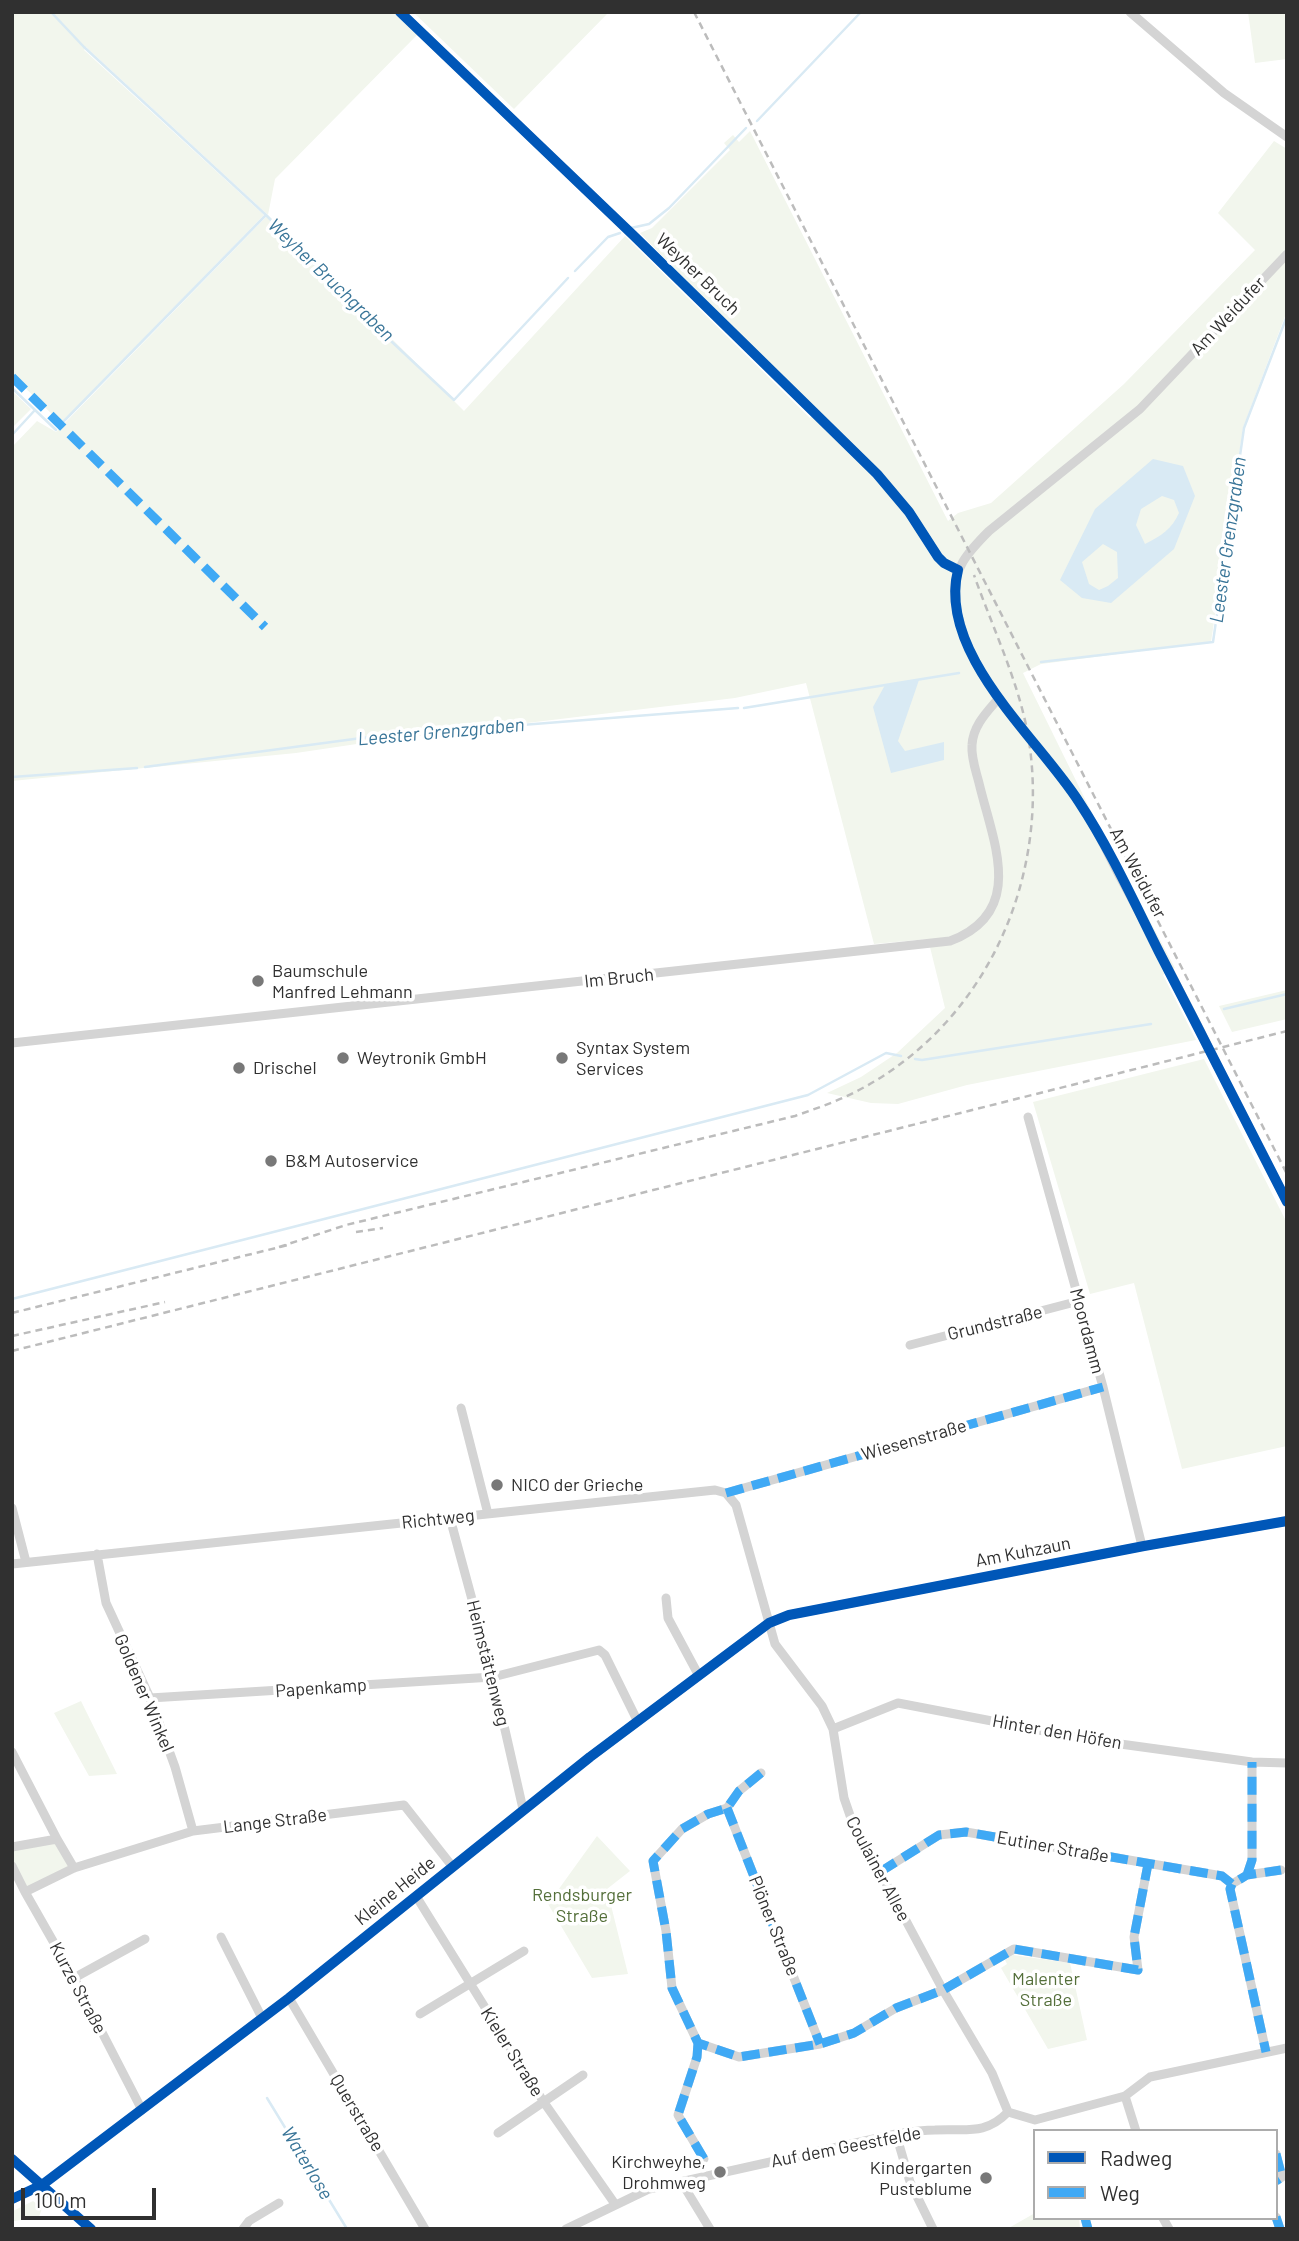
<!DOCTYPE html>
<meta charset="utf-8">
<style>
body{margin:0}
#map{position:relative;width:1299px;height:2241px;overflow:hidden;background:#fff;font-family:Barlow,sans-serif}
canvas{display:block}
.frame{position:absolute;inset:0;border:14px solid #303030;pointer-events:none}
.legend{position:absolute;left:1033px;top:2129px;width:245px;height:91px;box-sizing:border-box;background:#fff;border:2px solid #acacac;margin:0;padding:9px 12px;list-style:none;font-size:21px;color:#303030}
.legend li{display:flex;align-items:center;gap:14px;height:35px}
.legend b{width:35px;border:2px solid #acacac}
.scale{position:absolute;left:21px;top:2188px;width:135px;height:32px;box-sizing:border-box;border:4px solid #303030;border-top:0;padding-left:9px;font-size:21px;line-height:24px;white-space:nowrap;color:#303030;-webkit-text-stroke:5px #fff;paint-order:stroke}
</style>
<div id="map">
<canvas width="1299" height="2241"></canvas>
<div class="frame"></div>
<ul class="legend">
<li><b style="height:9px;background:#0057b8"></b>Radweg</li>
<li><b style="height:9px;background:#3fa9f5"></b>Weg</li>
</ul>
<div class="scale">100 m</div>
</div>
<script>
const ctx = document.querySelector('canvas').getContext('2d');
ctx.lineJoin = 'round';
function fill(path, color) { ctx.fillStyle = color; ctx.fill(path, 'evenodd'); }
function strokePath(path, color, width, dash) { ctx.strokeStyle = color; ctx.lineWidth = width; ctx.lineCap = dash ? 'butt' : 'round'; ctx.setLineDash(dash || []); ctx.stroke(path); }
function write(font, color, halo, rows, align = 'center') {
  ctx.font = font + ' Barlow,sans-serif'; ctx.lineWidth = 7; ctx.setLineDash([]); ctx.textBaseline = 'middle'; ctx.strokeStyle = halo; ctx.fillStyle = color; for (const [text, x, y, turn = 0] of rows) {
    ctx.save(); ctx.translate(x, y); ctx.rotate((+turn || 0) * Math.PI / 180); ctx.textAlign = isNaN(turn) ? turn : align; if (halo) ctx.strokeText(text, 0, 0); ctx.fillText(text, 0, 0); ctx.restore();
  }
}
fill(new Path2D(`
 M12 12H393L417 35 275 179 268 215 464 411 625 236 810 418 814 413 640 233 652 228 730 150 724 143 733 135 739 142 750 131 948 521 958 513 991 503 1124 384 1255 250 1218 213 1274 141 1287 149V311L1243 428 1211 642 1041 664 1023 673 1088 805 1175 968 1163 975 1196 1040 967 1085 898 1104 871 1103 827 1093 861 1077 897 1053 945 1008 928 939 874 944 806 683 735 698 377 741 296 753 12 781V447L37 421 56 432 268 215 86 47 84 50 264 215 61 423 12 375Z
 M413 12H609L514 109Z
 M1248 12H1287V59L1255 63Z
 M12 391 31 409 12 428Z
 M1287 990V1019L1232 1032 1219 1006Z
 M1204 1059 1287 1223V1446L1182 1469 1134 1283 1090 1294 1033 1102Z
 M81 1701 117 1774 89 1776 54 1713Z
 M597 1836 630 1871 607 1889 628 1974 592 1978 548 1904Z
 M57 1840 72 1867 25 1890 12 1863V1849Z
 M1013 1955 1070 1963 1087 2040 1048 2049 1001 1968 1007 1964 1005 1960Z
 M33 2201 42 2208 39 2217 14 2221 13 2211Z
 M1035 2213V2218H1079L1080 2229H1007Z`), '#f2f6ed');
fill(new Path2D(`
 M1153 459 1183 466 1195 496 1174 549 1111 603 1082 598 1060 580 1095 509ZM1162 496 1174 500 1179 513C1172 529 1161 536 1145 544L1136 525 1141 509ZM1103 544 1117 552 1118 578 1108 586 1099 590 1089 584 1082 562Z
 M919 680 898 741 905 751 944 742V760L891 773 873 707 885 685Z`), '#d9eaf4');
strokePath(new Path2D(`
 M51 12 84 47 266 215 375 326 454 400 568 278
 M757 121 861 12
 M631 228 649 224 669 208 746 128
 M575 271 608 237 620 233
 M12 388 35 410
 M64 421 265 216
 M12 435 35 410 56 430
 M1041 662 1213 642 1244 428 1287 316
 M744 708 959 673
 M145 767 369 737 738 708
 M12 777 137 768
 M1224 1009 1287 994
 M915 1059 922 1060 1151 1024
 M12 1299 808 1095 886 1053 901 1056
 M267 2098 347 2229`), '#d9eaf4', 2.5);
strokePath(new Path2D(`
 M400 12 633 235 877 474 909 512 938 557 944 563 958 570
 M1130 12 1224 93 1287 137
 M1200 1030C1173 978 1147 926 1119 875 1106 850 1094 823 1078 800 1034 736 966 682 955 599 951 570 969 551 989 531L1140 409 1287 254
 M12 1043 950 941C1027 912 993 842 979 783 976 771 971 758 972 745 973 726 986 713 998 699
 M1216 1063 1287 1202
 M1028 1117 1103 1387 1142 1546
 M910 1345 1079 1301
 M461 1408 488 1514
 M726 1493 1103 1387
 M12 1508 26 1562
 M450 1518 493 1677 523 1809
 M97 1554 106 1603 150 1698 175 1767 193 1831
 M12 1564 715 1490 726 1493 736 1505 775 1644 822 1706 833 1729 844 1798 855 1830 880 1872 943 1990 992 2073 1008 2112
 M666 1598 668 1618 698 1674
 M150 1698 493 1677 599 1650 605 1655 637 1720
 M833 1729 898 1703 1091 1740 1252 1762 1287 1763
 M12 1752 57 1839
 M761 1773 739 1791 727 1808 708 1814 682 1829 653 1861 666 1931 672 1988 698 2043 739 2057 820 2044 854 2033 896 2008 943 1990 1014 1949 1138 1970 1134 1937 1148 1864
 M727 1808 820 2044
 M12 1847 57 1839 74 1868
 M12 1866 25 1892 74 1978 142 2110
 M880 1872 939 1835 966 1832 1222 1876 1232 1884 1247 1875 1281 1870
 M1247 1875 1252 1860V1762
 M1232 1884 1230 1889 1266 2052
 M25 1892 74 1868 193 1831 404 1805 452 1866
 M416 1896 543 2101 615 2204
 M221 1937 262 2018
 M74 1978 145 1939
 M289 1998 425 2229
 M420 2014 524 1951
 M698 2043 697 2057 678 2115 704 2159
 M1125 2096 1136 2131
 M1008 2112 1035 2120 1125 2096 1150 2077 1287 2048
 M498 2133 583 2075
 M896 2134 910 2182 933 2229
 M1276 2154 1282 2177 1276 2181
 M12 2159 91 2229
 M682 2183 710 2229
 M12 2199 42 2185 289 1998 590 1757 769 1623 789 1615 1144 1546 1287 1521
 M1276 2217 1280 2229
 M1085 2218 1088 2229
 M1163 2218 1169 2229
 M243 2229 249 2221 279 2203
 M566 2229 649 2189 896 2134C909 2132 922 2130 935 2130 965 2128 985 2136 1008 2112`), '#d4d4d4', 9);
strokePath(new Path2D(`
 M694 12 1287 1174
 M356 1232 383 1228
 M279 1247 346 1225 795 1116C817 1108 839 1101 859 1090 985 1024 1050 880 1029 741 1020 684 993 629 974 575
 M12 1313 288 1245
 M12 1336 165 1302
 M12 1351 1287 1031`), '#bcbcbc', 2.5, [7, 5]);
strokePath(new Path2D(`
 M1200 1030 1216 1063`), '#d4d4d4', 9);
strokePath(new Path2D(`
 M12 377 265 627
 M726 1493 1103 1387
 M761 1773 739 1791 727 1808 708 1814 682 1829 653 1861 666 1931 672 1988 698 2043 739 2057 820 2044 854 2033 896 2008 943 1990 1014 1949 1138 1970 1134 1937 1148 1864
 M727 1808 820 2044
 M880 1872 939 1835 966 1832 1222 1876 1232 1884 1247 1875 1281 1870
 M1247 1875 1252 1860V1762
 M1232 1884 1230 1889 1266 2052
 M698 2043 697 2057 678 2115 704 2159
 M1276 2154 1282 2177 1276 2181
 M1276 2217 1280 2229
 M1085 2218 1088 2229`), '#3fa9f5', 9, [18, 9]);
strokePath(new Path2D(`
 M400 12 633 235 877 474 909 512 938 557 944 563 958 570C937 654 1039 739 1079 802 1110 849 1134 902 1159 952 1202 1035 1244 1118 1287 1202
 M12 2159 91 2229
 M12 2199 42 2185 289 1998 590 1757 769 1623 789 1615 1144 1546 1287 1521`), '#0057b8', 10);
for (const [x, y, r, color] of [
 [258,981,7,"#787878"],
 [343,1058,7,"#787878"],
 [562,1058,7,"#787878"],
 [239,1068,7,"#787878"],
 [271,1161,7,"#787878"],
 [497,1485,7,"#787878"],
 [720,2172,7,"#787878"],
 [986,2178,7,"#787878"]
]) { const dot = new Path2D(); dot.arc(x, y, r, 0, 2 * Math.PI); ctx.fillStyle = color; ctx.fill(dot); strokePath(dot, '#fff', 2.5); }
write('18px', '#303030', '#fff', [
 ["Weyher Bruch",698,274,44],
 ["Am Weidufer",1228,316,-47],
 ["Am Weidufer",1138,873,62],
 ["Im Bruch",619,978,-6],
 ["Grundstraße",995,1323,-14],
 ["Moordamm",1087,1331,75],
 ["Wiesenstraße",914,1440,-16],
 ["Richtweg",438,1519,-6],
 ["Am Kuhzaun",1023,1552,-11],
 ["Heimstättenweg",488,1663,76],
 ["Papenkamp",321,1688,-4],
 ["Goldener Winkel",144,1693,67],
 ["Hinter den Höfen",1057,1732,10],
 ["Lange Straße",275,1821,-7],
 ["Eutiner Straße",1053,1847,10],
 ["Coulainer Allee",878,1869,62],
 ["Kleine Heide",395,1891,-39],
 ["Plöner Straße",774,1926,68],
 ["Kurze Straße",78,1988,62],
 ["Kieler Straße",512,2052,58],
 ["Querstraße",357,2113,59],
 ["Auf dem Geestfelde",846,2147,-11]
]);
write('18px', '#303030', '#fff', [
 ["Baumschule",272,971],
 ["Manfred Lehmann",272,992],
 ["Syntax System",576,1048],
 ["Services",576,1069],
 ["Weytronik GmbH",357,1058],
 ["Drischel",253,1068],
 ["B&M Autoservice",285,1161],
 ["NICO der Grieche",511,1485],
 ["Kirchweyhe,",706,2162,"right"],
 ["Drohmweg",706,2183,"right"],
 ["Kindergarten",972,2168,"right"],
 ["Pusteblume",972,2189,"right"]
], 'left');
write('18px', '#546f3a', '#fff', [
 ["Rendsburger",582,1895],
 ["Straße",582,1916],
 ["Malenter",1046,1979],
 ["Straße",1046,2000]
]);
write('italic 19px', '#397598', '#fff', [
 ["Weyher Bruchgraben",331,280,44],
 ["Leester Grenzgraben",1228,540,-82],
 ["Leester Grenzgraben",441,732,-5],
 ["Waterlose",307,2163,59]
]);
</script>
